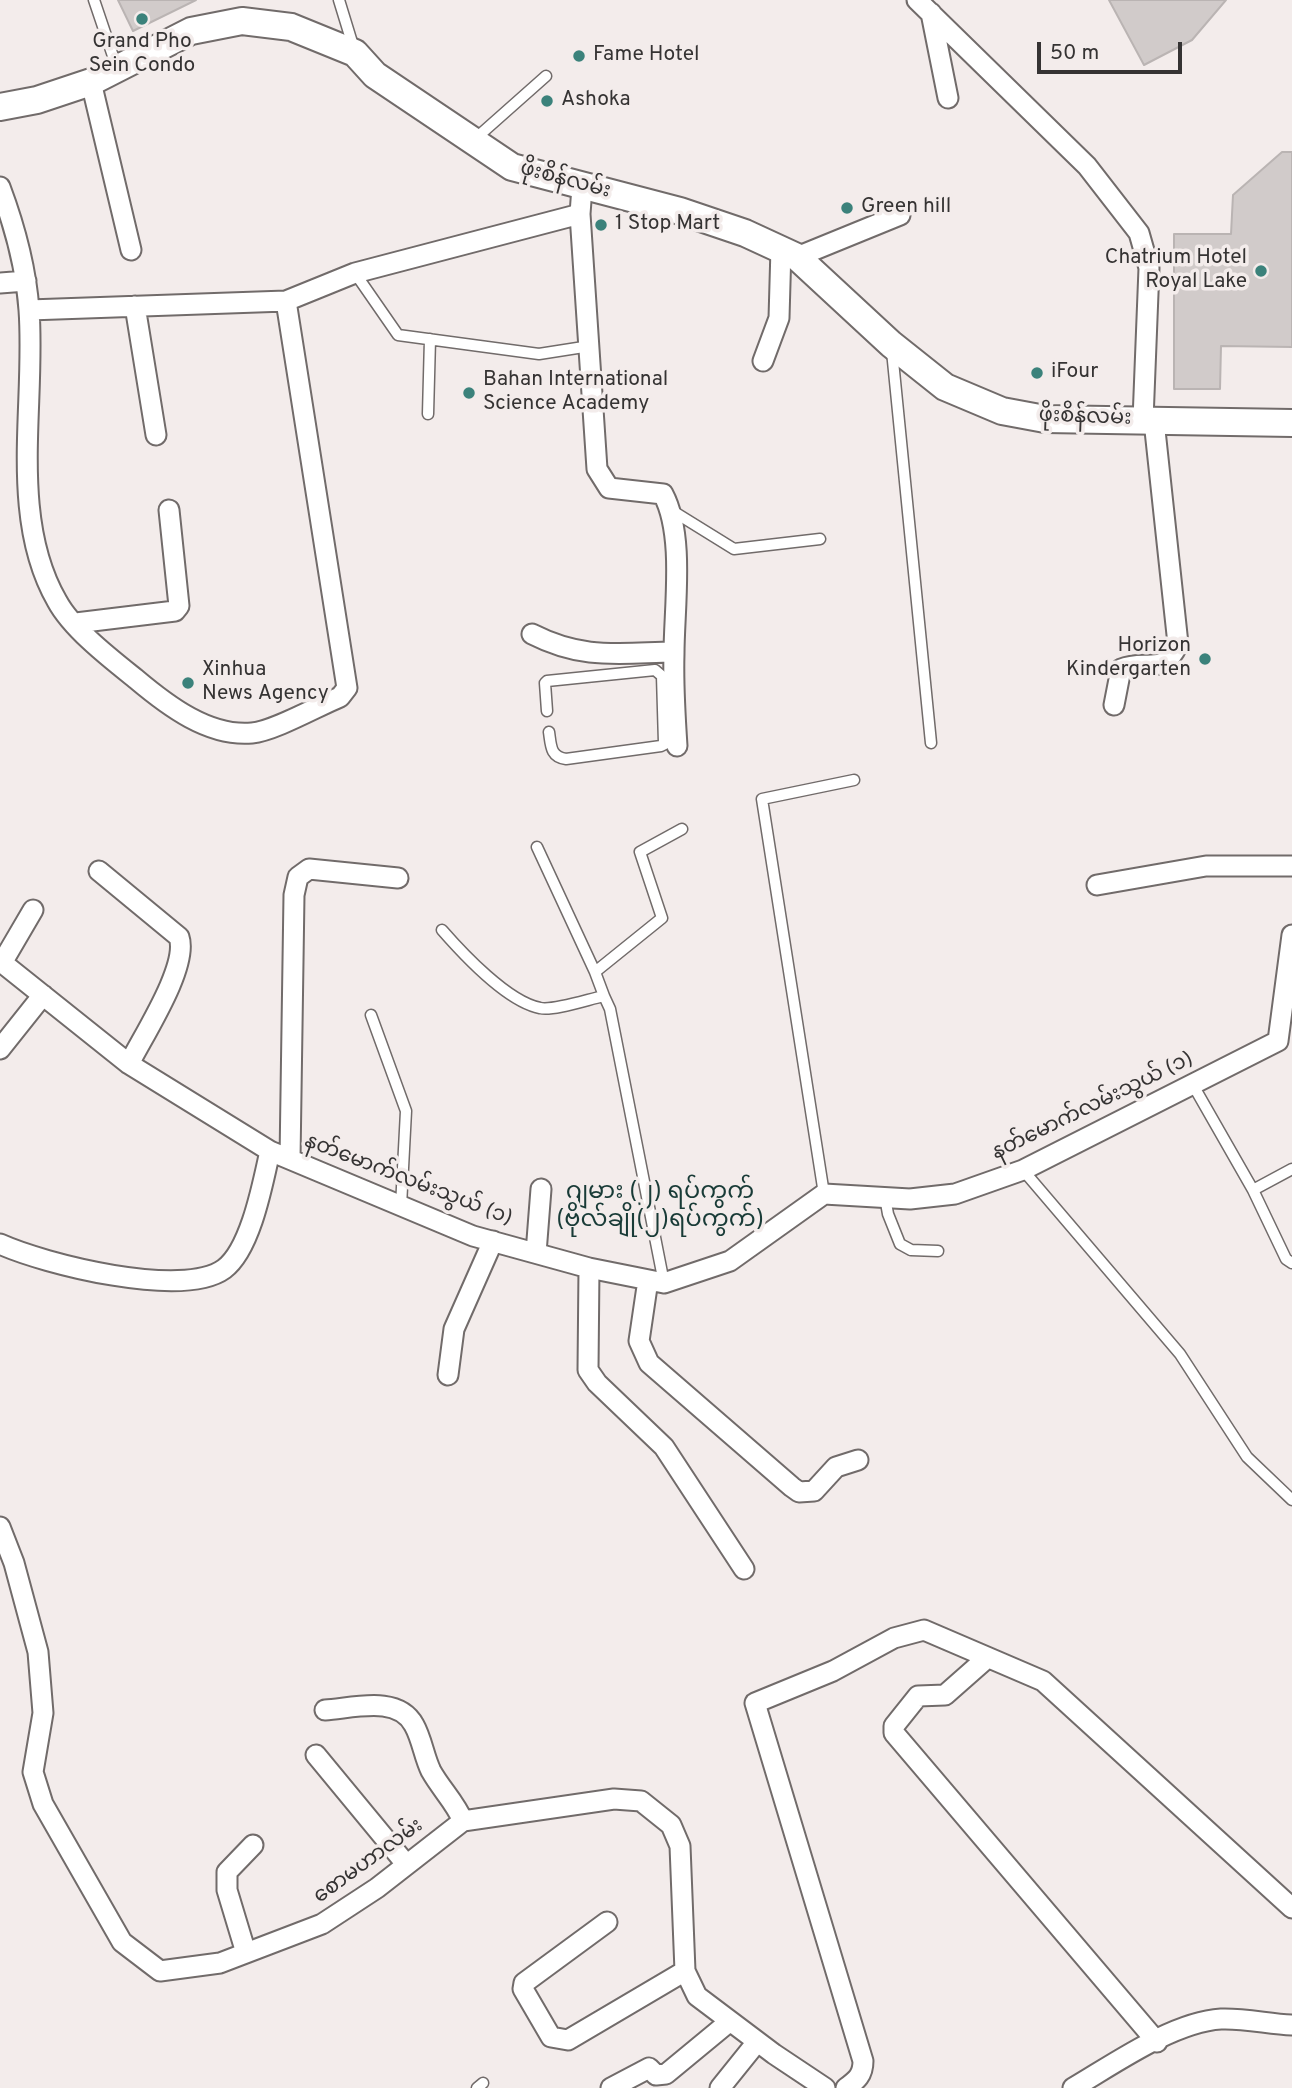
<!DOCTYPE html>
<meta charset="utf-8">
<style>
body{margin:0}
#map{position:relative;width:1292px;height:2088px;overflow:hidden;background:#f3eceb;font-family:Overpass,sans-serif}
canvas{display:block}
.scale{position:absolute;left:1037px;top:42px;width:145px;height:32px;box-sizing:border-box;border:4px solid #353333;border-top:0;padding-left:9px;font-size:21px;line-height:24px;white-space:nowrap;color:#353333;-webkit-text-stroke:5px #f3eceb;paint-order:stroke}
</style>
<div id="map">
<canvas width="1292" height="2088"></canvas>
<div class="scale">50 m</div>
</div>
<script>
const ctx = document.querySelector('canvas').getContext('2d');
ctx.lineJoin = 'round';
function fill(path, color) { ctx.fillStyle = color; ctx.fill(path, 'evenodd'); }
function strokePath(path, color, width, dash) { ctx.strokeStyle = color; ctx.lineWidth = width; ctx.lineCap = dash ? 'butt' : 'round'; ctx.setLineDash(dash || []); ctx.stroke(path); }
function write(font, color, halo, rows, align = 'center') {
  ctx.font = font + ' Overpass,"Noto Sans Myanmar",sans-serif'; ctx.lineWidth = 7; ctx.setLineDash([]); ctx.textBaseline = 'middle'; ctx.strokeStyle = halo; ctx.fillStyle = color; for (const [text, x, y, turn = 0] of rows) {
    ctx.save(); ctx.translate(x, y); ctx.rotate((+turn || 0) * Math.PI / 180); ctx.textAlign = isNaN(turn) ? turn : align; if (halo) ctx.strokeText(text, 0, 0); ctx.fillText(text, 0, 0); ctx.restore();
  }
}
const building = new Path2D(`
 M118 0H196L133 31Z
 M1109 0H1226L1192 40 1144 65Z
 M1282 152H1292V347L1221 346 1220 389H1174V234H1231L1233 195Z`);
fill(building, '#d1cbca');
strokePath(building, '#bab4b3', 2);
const lane = new Path2D(`
 M94 0 117 68
 M339 0 354 49
 M475 139 546 76
 M355 273 398 335 539 354 590 346
 M892 351 931 743
 M428 414 430 339
 M671 510 734 549 820 539
 M547 711 545 683 547 681 655 670 662 676 664 743
 M549 732C551 745 550 757 566 759L661 746 669 742
 M537 847 595 972
 M442 930C463 954 508 1002 540 1008 554 1011 589 999 604 996L610 1009 664 1283
 M604 996 595 972 662 918 640 852 682 829
 M371 1015 406 1111 401 1206
 M1193 1085 1253 1190 1286 1259 1292 1263
 M1023 1170 1180 1354 1247 1457 1292 1500
 M1253 1190 1292 1169
 M824 1194 762 799 854 780
 M885 1197 888 1214 900 1244 911 1250 938 1251
 M477 2088 483 2083`);
const street = new Path2D(`
 M917 0 1087 166 1139 233 1149 268 1143 420
 M931 13 948 98
 M91 82 131 250
 M0 187C15 227 26 267 29 310 36 403 8 516 57 601 72 629 111 659 136 679 168 706 209 737 252 733 274 731 318 706 340 697L347 688 286 301
 M582 187 580 214 597 469 609 488 663 494C685 535 674 608 674 654 673 685 675 716 677 746
 M797 257 900 215
 M0 283 26 281
 M135 306 156 435
 M29 310 286 301 355 273 580 214
 M763 361 779 318 781 248
 M76 623 175 611 179 606 169 510
 M532 634C583 660 618 653 674 652
 M1114 705 1121 669C1147 658 1163 678 1178 644L1154 421
 M99 871 179 937C189 966 143 1036 129 1064
 M1097 885 1206 866H1292
 M0 961 129 1064 270 1151 473 1236 589 1268 664 1283 730 1261 824 1194 910 1199 955 1194 1023 1170 1278 1041 1292 935
 M2 963 33 910
 M0 1049 43 995
 M290 1159 294 895 298 877 309 869 398 878
 M0 1244C44 1264 183 1299 224 1269 251 1249 263 1182 270 1151
 M536 1253 541 1189
 M589 1268 588 1370 597 1383 664 1447 744 1569
 M648 1280 639 1341 649 1363 792 1487 799 1492 814 1491 836 1467 858 1460
 M448 1375 454 1329 493 1241
 M0 1527 14 1563 38 1652 43 1713 33 1772 43 1804 122 1942 160 1971 220 1963 322 1924 377 1888 463 1821 614 1799 641 1801 671 1825 680 1846 685 1971 697 1996 774 2054 825 2088
 M987 1658 945 1695 918 1696 894 1726V1733L1157 2042
 M325 1710C354 1708 398 1695 414 1725 422 1739 424 1757 431 1771 441 1789 455 1802 463 1821
 M316 1755 406 1864
 M607 1922 524 1983 523 1989 551 2037 568 2040 685 1971
 M246 1953 227 1890V1872L253 1845
 M611 2088 649 2068 656 2075 666 2074 729 2022
 M720 2088 757 2042
 M846 2088C857 2080 863 2075 863 2061L755 1703 833 1671 894 1638 924 1630 1043 1681 1292 1908
 M1073 2088C1114 2064 1173 2022 1221 2019 1244 2018 1269 2024 1292 2025`);
const secondary = new Path2D(`
 M0 107 37 100 91 82 191 31 242 21 291 27 355 53 375 75 512 167 680 211 745 233 797 257 891 344 945 387 1002 411 1045 419 1292 423`);
strokePath(lane, '#716b6a', 13);
strokePath(street, '#716b6a', 23);
strokePath(secondary, '#716b6a', 30);
strokePath(lane, '#fff', 10);
strokePath(street, '#fff', 19);
strokePath(secondary, '#fff', 26);
for (const [x, y, r, color] of [
 [142,19,7,"#3b827b"],
 [579,56,7,"#3b827b"],
 [547,101,7,"#3b827b"],
 [847,208,7,"#3b827b"],
 [601,225,7,"#3b827b"],
 [1261,271,7,"#3b827b"],
 [1037,373,7,"#3b827b"],
 [469,393,7,"#3b827b"],
 [1205,659,7,"#3b827b"],
 [188,683,7,"#3b827b"]
]) { const dot = new Path2D(); dot.arc(x, y, r, 0, 2 * Math.PI); ctx.fillStyle = color; ctx.fill(dot); strokePath(dot, '#f3eceb', 2.5); }
write('21px', '#353333', '#f3eceb', [
 ["Grand Pho",142,43,"center"],
 ["Sein Condo",142,67,"center"],
 ["Fame Hotel",593,56],
 ["Ashoka",561,101],
 ["Green hill",861,208],
 ["1 Stop Mart",615,225],
 ["Chatrium Hotel",1247,259,"right"],
 ["Royal Lake",1247,283,"right"],
 ["iFour",1051,373],
 ["Bahan International",483,381],
 ["Science Academy",483,405],
 ["Horizon",1191,647,"right"],
 ["Kindergarten",1191,671,"right"],
 ["Xinhua",202,671],
 ["News Agency",202,695]
], 'left');
write('21px', '#353333', '#f3eceb', [
 ["ဖိုးစိန်လမ်း",565,181,15],
 ["ဖိုးစိန်လမ်း",1085,418,2],
 ["နတ်မောက်လမ်းသွယ် (၁)",1093,1107,-26],
 ["နတ်မောက်လမ်းသွယ် (၁)",408,1181,21],
 ["စောမဟာလမ်း",369,1862,-36]
]);
write('24px', '#193b37', '#f3eceb', [
 ["ဂျမား (၂) ရပ်ကွက်",660,1193],
 ["(ဗိုလ်ချို(၂)ရပ်ကွက်)",660,1221]
]);
</script>
